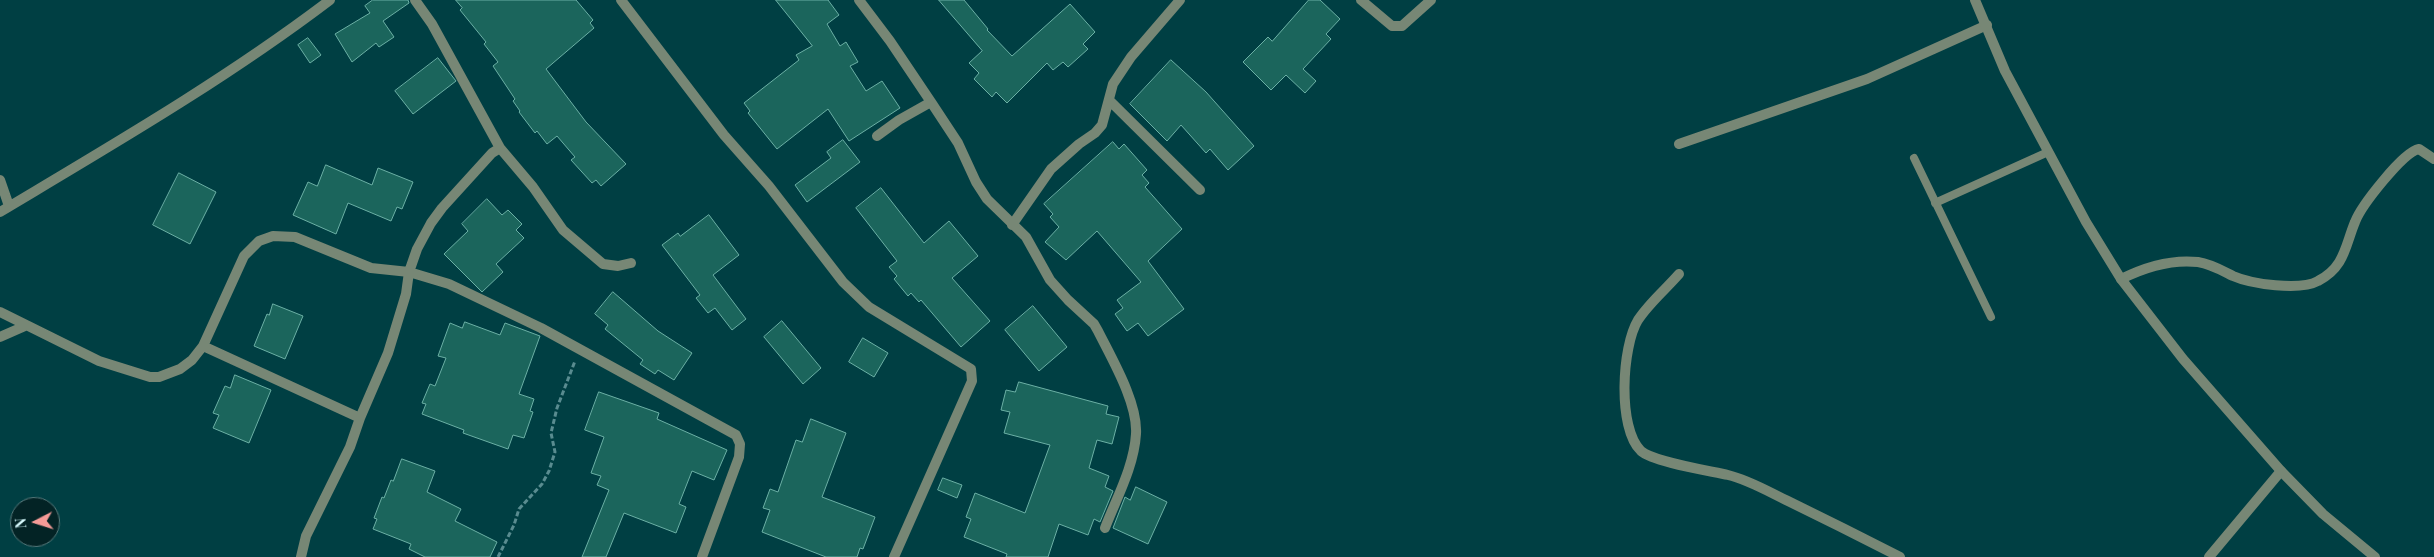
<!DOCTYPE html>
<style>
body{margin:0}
#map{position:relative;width:2434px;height:557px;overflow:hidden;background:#003f43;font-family:"Playfair Display",serif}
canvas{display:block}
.north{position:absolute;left:10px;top:497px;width:50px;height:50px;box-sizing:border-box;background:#032325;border:1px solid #597a7c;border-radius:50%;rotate:265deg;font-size:14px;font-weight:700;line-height:20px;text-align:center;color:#d9fcff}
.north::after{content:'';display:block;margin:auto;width:18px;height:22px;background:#f59b97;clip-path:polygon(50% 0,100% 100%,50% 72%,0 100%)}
</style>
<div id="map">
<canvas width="2434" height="557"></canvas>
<div class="north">N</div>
</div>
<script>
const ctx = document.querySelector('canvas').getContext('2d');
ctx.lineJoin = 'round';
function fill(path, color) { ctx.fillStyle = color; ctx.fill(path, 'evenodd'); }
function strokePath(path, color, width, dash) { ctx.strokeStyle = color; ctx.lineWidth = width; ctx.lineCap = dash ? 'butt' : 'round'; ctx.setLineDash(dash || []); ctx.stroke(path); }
const building = new Path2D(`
 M373 0H408L409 3 383 21 394 37 379 47 376 43 352 62 335 34 370 13 365 6Z
 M456 0H576L593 20 590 23 594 28 546 69 586 122 626 164 601 186 596 180 592 183 571 160 575 157 557 136 547 144 537 131 535 133 519 112 520 111 513 101 515 99 493 66 498 62 484 44 486 42 460 10 462 8Z
 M776 0H828L839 15 827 24 840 46 846 42 858 62 850 66 866 91 882 81 900 108 849 141 828 109 777 149 748 113 750 111 744 103 799 60 796 55 812 46Z
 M939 0H964L988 29 987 30 1012 56 1070 4 1095 32 1083 44 1088 49 1068 67 1063 62 1053 70 1047 63 1007 103 996 92 992 97 974 79 979 73 969 63 982 51Z
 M1309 0H1320L1340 19 1326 34 1331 39 1303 69 1316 81 1305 93 1286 75 1271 90 1243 62 1268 37 1272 41Z
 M308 38 321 55 310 63 298 45Z
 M438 58 456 81 413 114 395 91Z
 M1171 60 1206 92 1254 146 1228 170 1210 149 1206 153 1181 125 1167 141 1130 104Z
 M843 140 860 162 807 202 795 185 831 158 827 152Z
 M1113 142 1119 149 1124 144 1147 170 1142 175 1149 183 1145 187 1182 229 1148 261 1184 309 1148 336 1138 323 1127 331 1115 314 1123 308 1117 300 1141 282 1097 231 1066 260 1045 242 1059 227 1050 217 1053 214 1044 204Z
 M326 165 372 185 378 168 413 182 402 209 397 207 391 221 348 203 336 234 293 215 308 182 317 186Z
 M179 173 216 192 190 244 153 225Z
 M881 188 924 243 949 221 978 256 952 278 990 321 961 347 921 300 919 302 911 293 908 296 894 279 897 276 889 267 897 261 856 208Z
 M487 199 502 215 508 210 522 224 516 230 524 238 496 264 503 272 482 292 444 254 468 231 462 224Z
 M709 215 739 255 713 275 746 319 732 330 715 308 708 313 696 298 700 295 662 245 678 233 680 236Z
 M613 292 658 331 692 353 674 380 658 370 655 374 640 364 643 360 605 329 608 325 595 314Z
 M273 304 303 316 285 359 254 346 267 314 269 315Z
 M1033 306 1067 347 1039 371 1005 330Z
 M782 321 821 368 803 384 764 337Z
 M465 322 500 335 505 323 540 336 519 394 534 399 530 411 533 412 524 438 513 435 508 449 463 433 464 430 422 414 426 404 422 403 430 384 435 386 446 358 438 356 450 323 462 328Z
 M863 338 888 353 874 377 849 362Z
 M235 375 271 390 249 443 213 428 219 415 213 413 225 386 230 388Z
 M1019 382 1108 406 1106 414 1119 417 1112 444 1097 440 1089 468 1109 476 1105 487 1113 491 1100 522 1094 519 1088 535 1059 524 1048 557H1006L1007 554 964 537 971 519 966 517 975 493 1025 513 1050 445 1004 433 1010 412 1001 410 1006 390 1015 392Z
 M599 392 659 413 657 419 727 450 714 480 692 471 679 504 686 507 676 533 624 513 606 557H582L609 490 597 485 601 476 591 473 604 437 585 430Z
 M811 419 846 433 822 497 875 517 863 549 860 548 857 557H826L762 532 770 510 763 508 770 489 778 492 796 440 802 442Z
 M402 459 435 471 427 492 461 509 455 521 497 542 490 557H425L409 549 411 544 373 529 377 519 374 518 382 497 384 498 391 480 393 481Z
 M943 478 962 485 957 498 938 490Z
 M1136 487 1167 502 1148 544 1113 528 1125 497 1130 500Z`);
fill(building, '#1b655c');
strokePath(building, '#6bb0a5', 1);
strokePath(new Path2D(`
 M498 557 514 525 519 509 542 484 549 471 555 452 551 433 557 408 575 361`), '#598c90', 3, [5, 2.5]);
strokePath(new Path2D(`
 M1914 158 1991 317
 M1935 203 2048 152`), '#778775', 8);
strokePath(new Path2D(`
 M415 0 432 24 500 148 533 187 563 230 603 264 618 266 631 263
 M621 0 724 135 769 186 843 282 869 307 971 369 972 381 894 557
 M859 0 890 41 931 102
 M1361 0 1392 26H1402L1431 0
 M1109 100 1200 190
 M877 136 899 120 931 102 958 143 976 182 987 199 1026 237 1050 280 1068 300 1094 324 1098 331C1112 359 1138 403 1136 434 1134 467 1116 499 1105 528
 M1679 144 1867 79 1987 25
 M0 180 9 206
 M0 212C112 145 226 79 330 0
 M1012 225 1051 169 1079 144 1095 133 1102 125 1113 84 1131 57 1180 0
 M1679 274C1666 289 1649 303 1638 320 1622 346 1617 428 1641 451 1653 462 1711 471 1728 475 1749 480 1769 492 1788 501 1825 519 1863 538 1900 557
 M2121 279C2145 267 2171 259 2198 262 2211 264 2221 270 2233 276 2251 284 2300 291 2318 281 2345 267 2345 246 2355 222 2361 206 2403 152 2419 149L2434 159
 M0 312 99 361 150 377H159L180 369 192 360 203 346 244 256 259 241 273 236 295 237 371 268 409 272 449 284 541 328 736 435 740 444 739 457 702 557
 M0 337 25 326
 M203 346 360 418
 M301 557 306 536 350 447 360 418 388 353 406 294 409 272 417 249 431 223 442 208 492 153 500 148
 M2209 557 2281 471`), '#778775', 10);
strokePath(new Path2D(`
 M1975 0 2005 71 2086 222 2121 279 2183 359 2281 471 2323 514 2375 557`), '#778775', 10);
</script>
